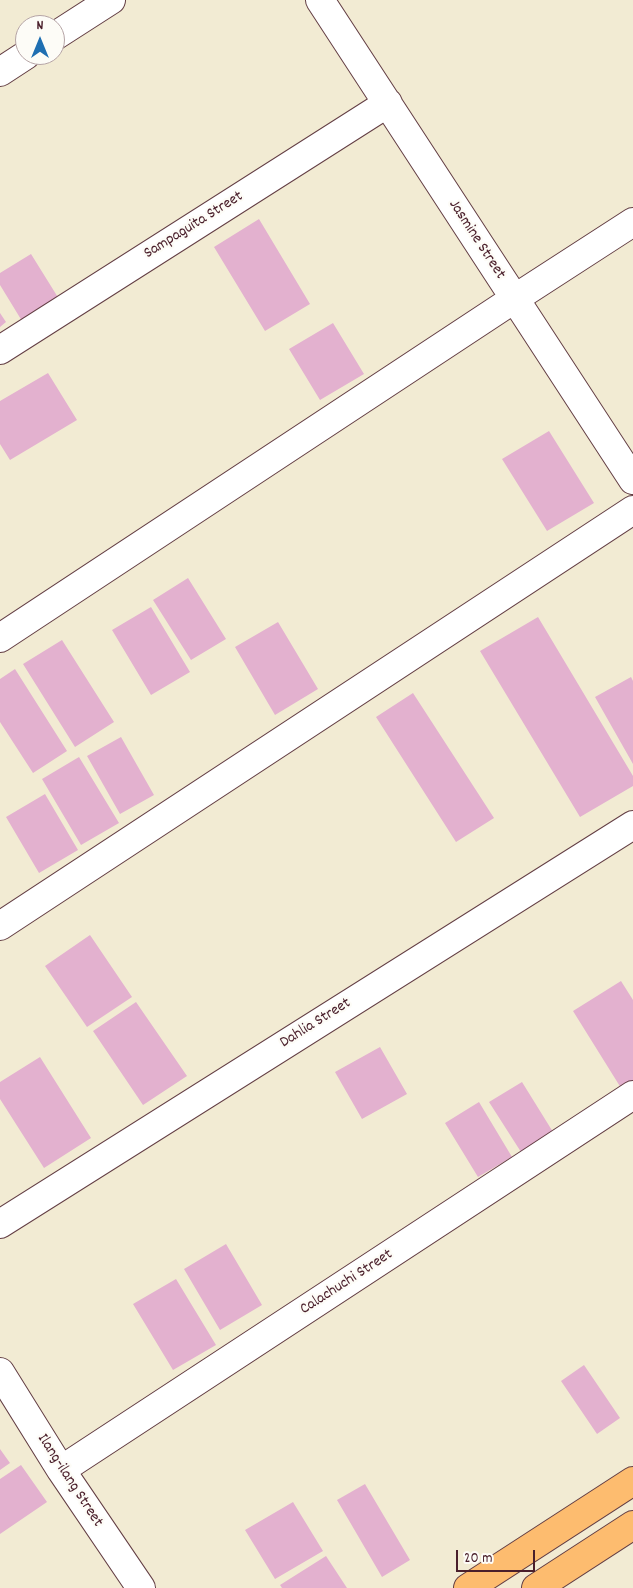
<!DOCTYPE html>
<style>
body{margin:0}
#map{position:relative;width:633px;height:1588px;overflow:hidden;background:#f2ebd3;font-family:Dekko,sans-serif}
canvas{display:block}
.north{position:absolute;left:15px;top:15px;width:50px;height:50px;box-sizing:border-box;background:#fdfcf7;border:1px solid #b5a4a5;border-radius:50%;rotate:0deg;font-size:14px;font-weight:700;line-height:20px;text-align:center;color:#4a1f2b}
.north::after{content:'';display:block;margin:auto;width:18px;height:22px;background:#1f6fb2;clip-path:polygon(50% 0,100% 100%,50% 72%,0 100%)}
.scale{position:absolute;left:456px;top:1550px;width:79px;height:22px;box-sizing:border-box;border:2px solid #4a1f2b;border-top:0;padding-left:6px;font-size:15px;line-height:18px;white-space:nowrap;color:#4a1f2b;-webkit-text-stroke:4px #fdfcf7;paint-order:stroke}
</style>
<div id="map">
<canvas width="633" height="1588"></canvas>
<div class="north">N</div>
<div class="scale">20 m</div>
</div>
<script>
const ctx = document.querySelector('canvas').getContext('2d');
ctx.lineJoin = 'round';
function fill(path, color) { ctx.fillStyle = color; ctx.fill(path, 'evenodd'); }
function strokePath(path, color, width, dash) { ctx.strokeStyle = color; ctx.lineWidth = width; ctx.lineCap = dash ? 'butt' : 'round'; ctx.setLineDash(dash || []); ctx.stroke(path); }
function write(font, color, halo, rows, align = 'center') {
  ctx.font = font + ' Dekko,sans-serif'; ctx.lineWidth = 4.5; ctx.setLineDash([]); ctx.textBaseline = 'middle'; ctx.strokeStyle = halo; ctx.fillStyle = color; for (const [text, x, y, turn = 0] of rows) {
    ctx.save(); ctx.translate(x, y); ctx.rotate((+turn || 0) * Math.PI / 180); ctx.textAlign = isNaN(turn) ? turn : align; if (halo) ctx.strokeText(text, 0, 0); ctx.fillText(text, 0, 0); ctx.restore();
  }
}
fill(new Path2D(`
 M259 219 310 304 265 331 214 247Z
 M31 254 59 299 22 321 0 285V273Z
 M0 313 6 322 0 327Z
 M333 323 364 374 320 400 289 349Z
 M48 373 77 420 10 460 0 444V401Z
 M549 431 594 503 547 531 502 459Z
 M188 578 226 639 191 660 153 600Z
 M151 607 190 672 151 695 112 630Z
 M538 617 633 776V786L580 817 480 651Z
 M278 622 318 689 275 715 235 647Z
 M62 640 114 722 75 747 23 664Z
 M15 669 67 751 33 773 0 722V679Z
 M631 677 633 681V764L595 697Z
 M413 693 494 818 456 842 376 717Z
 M121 737 154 795 120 814 87 756Z
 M79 757 119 823 81 845 42 779Z
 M45 794 78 850 39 873 6 817Z
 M90 935 132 997 87 1027 45 966Z
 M621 981 633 1000V1081L621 1088 573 1011Z
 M136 1002 187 1076 143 1105 93 1031Z
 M380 1047 407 1094 362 1119 335 1072Z
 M40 1057 91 1138 44 1168 0 1099V1082Z
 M522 1082 553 1132 521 1152 489 1102Z
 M479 1102 512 1157 478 1177 445 1123Z
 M226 1244 262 1305 220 1330 184 1269Z
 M176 1279 216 1345 173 1370 133 1304Z
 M584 1365 620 1418 597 1434 561 1381Z
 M0 1449 10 1463 0 1470Z
 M21 1465 47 1502 0 1534V1479Z
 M365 1484 410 1560 382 1577 337 1500Z
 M293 1502 323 1551 275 1579 245 1530Z
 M326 1556 347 1588H282L280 1585Z`), '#e3b1cf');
const minor = new Path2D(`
 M320 0 633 480
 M55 36 111 0
 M0 72 26 55
 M0 350 388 103
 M0 638 514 299 633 222
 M0 926 633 510
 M0 1224 633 825
 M0 1372 61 1470 141 1588
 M61 1470 633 1095`);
const highway = new Path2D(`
 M468 1588 633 1481
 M536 1588 633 1525`);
strokePath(minor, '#633e44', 30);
strokePath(highway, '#633e44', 30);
strokePath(minor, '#fff', 28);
strokePath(highway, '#fdbc6f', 28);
write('16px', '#4a1f2b', '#fdfcf7', [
 ["Sampaguita Street",194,226,-32],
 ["Jasmine Street",476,240,57],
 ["Dahlia Street",316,1024,-32],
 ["Calachuchi Street",347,1283,-33],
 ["Ilang-ilang Street",69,1481,57]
]);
</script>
